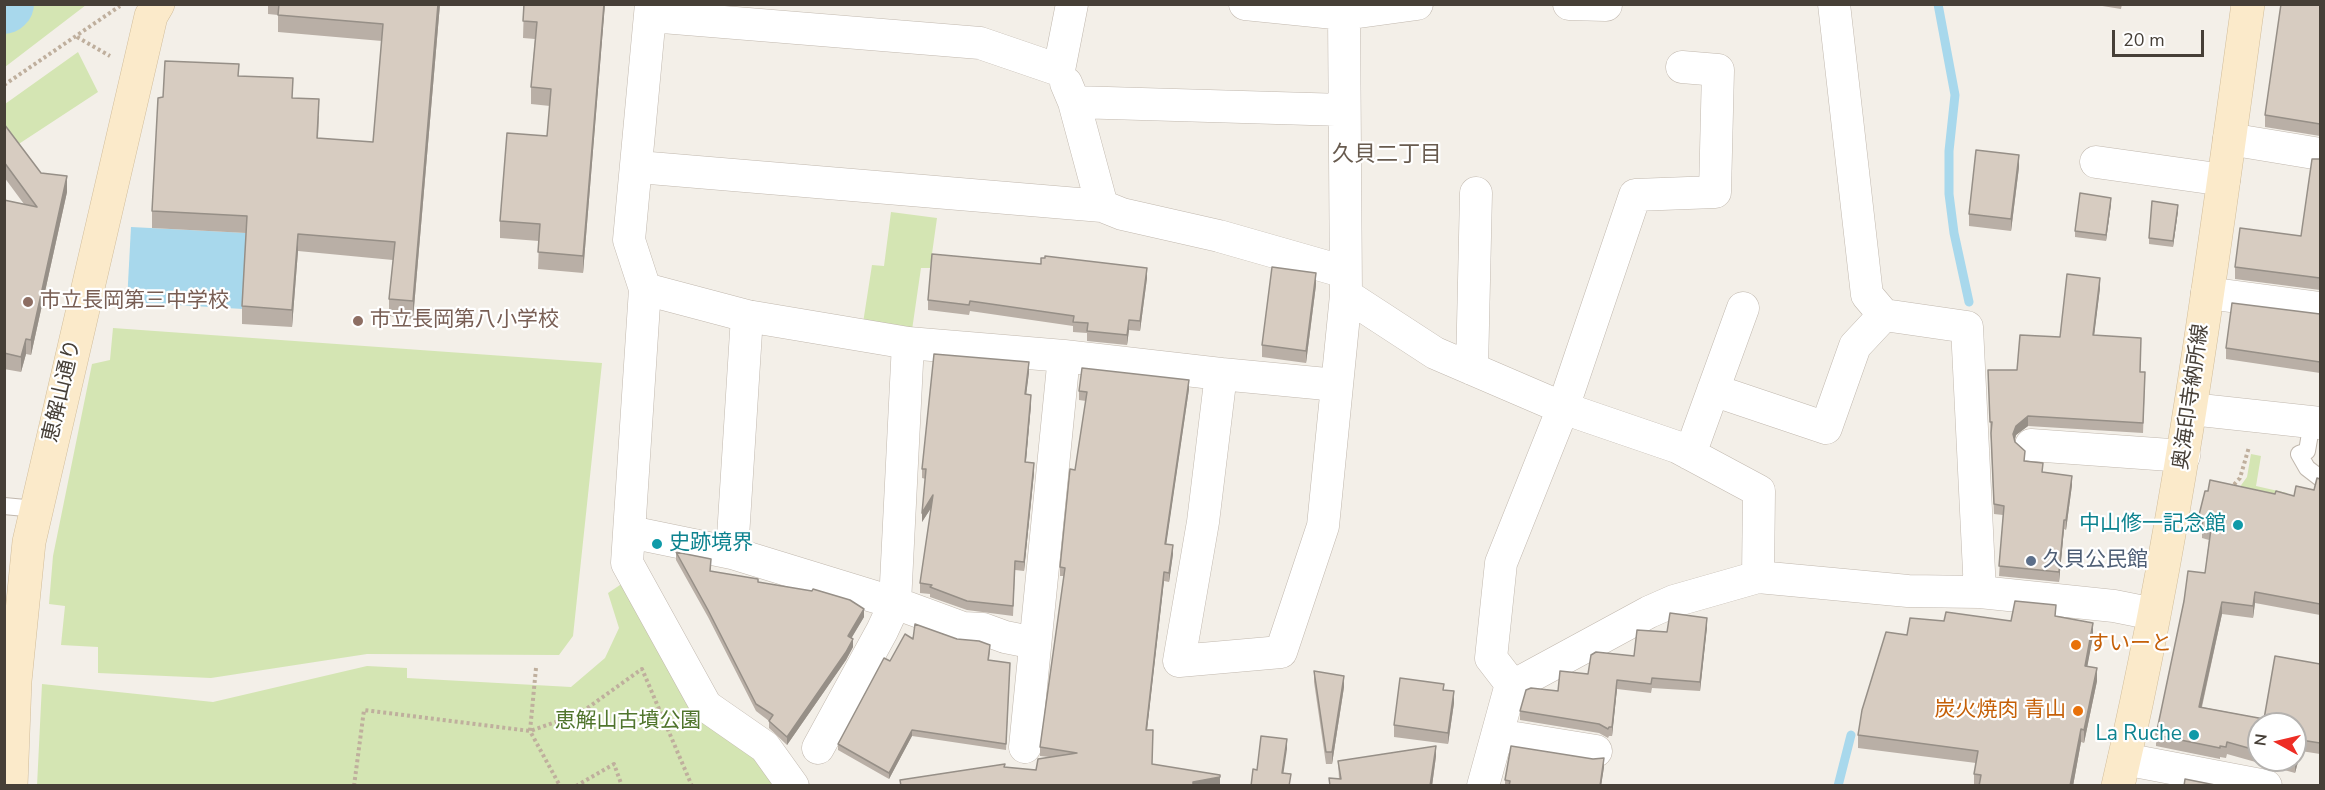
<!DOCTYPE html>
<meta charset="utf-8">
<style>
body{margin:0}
#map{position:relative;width:2325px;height:790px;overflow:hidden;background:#f3efe8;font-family:"Nunito Sans",sans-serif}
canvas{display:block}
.frame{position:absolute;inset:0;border:6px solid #463f37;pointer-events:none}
.north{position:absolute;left:2247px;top:712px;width:60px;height:60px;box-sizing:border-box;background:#fff;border:2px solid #b5b2af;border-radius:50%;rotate:278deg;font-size:16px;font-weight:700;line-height:24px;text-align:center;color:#463f37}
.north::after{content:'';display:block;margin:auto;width:21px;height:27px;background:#ee2d25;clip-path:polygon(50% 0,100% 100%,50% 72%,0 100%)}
.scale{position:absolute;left:2112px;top:30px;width:92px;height:27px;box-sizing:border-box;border:3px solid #463f37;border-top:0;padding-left:8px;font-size:18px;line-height:21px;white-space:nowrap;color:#463f37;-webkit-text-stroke:4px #fff;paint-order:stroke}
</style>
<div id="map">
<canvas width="2325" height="790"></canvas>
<div class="frame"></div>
<div class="north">N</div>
<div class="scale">20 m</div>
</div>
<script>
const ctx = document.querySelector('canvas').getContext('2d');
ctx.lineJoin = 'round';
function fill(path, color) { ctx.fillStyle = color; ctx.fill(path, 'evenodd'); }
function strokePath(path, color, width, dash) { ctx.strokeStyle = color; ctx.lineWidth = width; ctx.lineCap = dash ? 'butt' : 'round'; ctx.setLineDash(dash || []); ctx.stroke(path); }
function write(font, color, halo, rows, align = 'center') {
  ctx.font = font + ' "Nunito Sans","Noto Sans JP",sans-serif'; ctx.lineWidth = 4.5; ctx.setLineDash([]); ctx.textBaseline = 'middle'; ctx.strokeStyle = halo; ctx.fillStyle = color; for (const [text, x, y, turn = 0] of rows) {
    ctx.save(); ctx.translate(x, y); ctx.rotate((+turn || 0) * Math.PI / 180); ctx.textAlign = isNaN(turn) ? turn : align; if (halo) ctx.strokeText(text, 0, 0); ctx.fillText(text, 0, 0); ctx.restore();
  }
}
fill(new Path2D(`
 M33 5H86L5 67V27Z
 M78 52 98 92 5 153V104Z
 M891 212 937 218 930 268H921L912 330 863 323 872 265 884 266Z
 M113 328 602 363 573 636 559 655 367 654 211 678 98 673V647L61 645 65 606 49 604 53 556 92 364 110 360Z
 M2251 454 2261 456 2256 486 2287 493 2284 504 2234 495 2247 477Z
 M629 579 759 751 780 786H37L42 684 213 702 367 666 407 668V678L571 687 605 658 619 628 608 593Z`), '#d4e5b3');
fill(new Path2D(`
 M131 227 247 233 243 309 127 302Z`), '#a8d8ec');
strokePath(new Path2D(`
 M1938 4 1955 95 1949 151V194L1954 233 1969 302
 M1838 786 1851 735`), '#a8d8ec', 9);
strokePath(new Path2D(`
 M4 6 6 4`), '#a8d8ec', 56);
const lane = new Path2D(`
 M2312 422 2307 451 2299 454 2307 468 2320 478
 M4 506 36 509`);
const street = new Path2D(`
 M651 4 629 240 645 289 627 563 706 706 765 747 793 786
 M1245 4 1344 14 1346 295 1435 353 1563 408 1501 563 1491 658 1511 684
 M1344 4V14L1417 4
 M1569 4 1606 5
 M1834 4 1867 295 1884 315 1967 327 1980 592
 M650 16 980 43 1059 70 1072 4
 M1682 67 1718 70 1715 192 1635 195 1563 408 1677 447 1759 491 1758 577
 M1066 83 1074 102 1102 206
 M1074 102 1344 110
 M2229 139 2320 154
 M2096 162 2224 180
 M638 167 1102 206 1122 214 1219 236 1345 272
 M645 289 747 316 908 343 1064 356 1221 374 1337 385
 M2207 293 2320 308
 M1472 369 1476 193
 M1221 374 1203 522 1179 661 1281 652 1323 526 1346 295
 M1713 390 1826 428 1855 346 1884 315
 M2191 409 2320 423
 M2031 445 2184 456
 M1690 454 1743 308
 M630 532 732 553 895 603 963 628 983 629 1005 637 1035 643
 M732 553 747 316
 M1511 684 1520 682 1649 612 1674 601 1758 577 1908 591 1980 592 2114 606 2154 614
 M1497 735 1596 751
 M1025 747 1064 356
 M818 748 882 631 895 603 908 343
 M2124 759 2266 786
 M1483 786 1511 684`);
const secondary = new Path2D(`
 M11 786 15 681 29 542 151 16 158 4
 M2118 786C2178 528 2212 266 2248 4`);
strokePath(lane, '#c1b8ae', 18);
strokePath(street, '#c1b8ae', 33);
strokePath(secondary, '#d0bc9a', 34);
strokePath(new Path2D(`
 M77 37 110 56
 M4 85 120 6
 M2230 489 2240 478 2249 447
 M536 668 530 731 560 786
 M354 786 364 710 530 731 579 714 642 669 692 786
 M576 786 614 764 622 786`), '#bfaf9d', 4, [3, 3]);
strokePath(lane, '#fff', 16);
strokePath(street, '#fff', 32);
strokePath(secondary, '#fbeaca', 33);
fill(new Path2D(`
 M268 4H440L413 319 389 316V299L393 260 298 251 292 327 242 324V306L246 233 152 228V211L163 97 239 76 293 98 319 116 318 138 373 142 382 41 278 32V15L268 14Z
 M524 4H605L583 273 538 269 539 241 500 238V221L547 136 550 106 531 104V87L535 39 523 38Z
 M2090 4H2122L2121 9Z
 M2320 4V136L2265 127V115Z
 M4 124 41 173 67 192 31 355 26 354 21 372 4 369V200L24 204 4 177Z
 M2320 159V290L2235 279V267L2301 236Z
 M2019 167 2011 231 1969 226V214Z
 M2111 204 2106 241 2075 237V231Z
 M2178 211 2173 247 2149 244V238Z
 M1147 278 1140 331 1129 330 1127 345 1087 341V333L1073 332V326L970 311 969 315 928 310V300Z
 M1316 285 1306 363 1262 357V345Z
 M2100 288 2094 335 2141 347 2140 372 2145 382 2143 433 2028 426 2016 435 2015 442 2025 461 2043 472 2072 485 2066 530 2064 529 2059 582 1999 576 2003 515 1994 514 1988 370H2017L2060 337Z
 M2318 314H2320V373L2226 359V348Z
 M1029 372 1026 395 1031 405 1026 462 1034 473 1024 571 1015 570 1013 616 967 610 930 597V594L920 593V583L931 508 922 522 926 479 922 478V469Z
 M1189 389 1166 544 1173 554 1169 582 1164 581 1147 730 1152 764 1220 785 900 786V780L1004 767 1036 770 1049 757 1040 756V747L1064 576H1060V567L1086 401 1079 400V391Z
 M2320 479V615L2255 603 2253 618 2222 614 2202 707 2264 719 2320 664V754L2301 751 2295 773 2227 754 2226 758 2220 757V759L2156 746V735L2184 601 2205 573 2209 540 2202 538V532L2198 530V519L2275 494 2294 496 2314 490ZM2259 724 2295 760H2259Z
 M676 552 711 567 710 572 758 582 864 617 851 638 853 647 846 660 787 745 769 728V721L756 711 708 617 676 560Z
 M2056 616 2093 636 2087 666 2097 681 2084 743 2081 742 2073 786H1974V774L1976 763 1858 748V735L1907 635Z
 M1707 627 1700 691 1652 688 1651 693 1617 689 1612 736H1609L1608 738 1599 733 1520 720V711L1588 674 1634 656 1667 632Z
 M913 639 990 651 989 660 1010 663 1006 750 912 736 889 779 838 750V744L890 661Z
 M1314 671 1344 687 1332 764H1326L1314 682Z
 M1444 690 1454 703 1448 744 1394 737V725Z
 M1436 756 1432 786H1329V778L1339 779 1338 761Z
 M1604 767 1601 786H1505V780Z`), '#b9afa6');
fill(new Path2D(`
 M438 4H440L413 319V301Z
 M604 4H605L583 273V256Z
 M2019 155V167L2011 231V219Z
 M67 176V192L31 355V340Z
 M2111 198V204L2106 241V235Z
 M2178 205V211L2173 247V241Z
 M298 234V251L292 327V310Z
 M1147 268V278L1140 331V321Z
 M1316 273V285L1306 363V351Z
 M2100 278V288L2093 345V335Z
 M1129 320V330L1127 345V335Z
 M26 339V354L21 372V357Z
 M1029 362V372L1025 404V394Z
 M1189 380V389L1165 553V544Z
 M1031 395V405L1025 471V462Z
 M2028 416V426L2016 435 2013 444V434L2016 426Z
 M1034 463V473L1024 571V562Z
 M2072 476V485L2066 530V520Z
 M933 495V505L922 522V513Z
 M2064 520V529L2059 582V572Z
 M1173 545V554L1169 582V573Z
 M1164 572V581L1146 739V730Z
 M2255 592V603L2253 618V606Z
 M2222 602V614L2199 718V707Z
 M864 609V617L848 644V636Z
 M1707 618V627L1700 691V682Z
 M2093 623V636L2085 679V666Z
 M853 639V647L846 660 787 745V737Z
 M2097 668V681L2084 743V730Z
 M1344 676V687L1332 764V752Z
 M1617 680V689L1612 736V727Z
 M1454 691V703L1448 744V733Z
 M2081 729V742L2073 786H2070Z
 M912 730V736L889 779V773Z
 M1287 739V749L1282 783V773Z
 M2301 740V751L2295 773V761Z
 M1436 746V756L1432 786H1430Z
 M1604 758V767L1601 786H1600Z
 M1220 777V785L1193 786V782Z`), '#968f87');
const building = new Path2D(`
 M279 4H438L413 301 389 299 395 242 298 234 292 310 242 306 247 216 152 211 158 98 163 97 165 61 239 64 238 76 293 78 292 98 319 99 317 138 373 142 383 24 278 15Z
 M524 4H604L583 256 538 252 540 224 500 221 507 133 547 136 551 89 531 87 537 22 523 21Z
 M2281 4H2320V124L2265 115Z
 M4 124 41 173 67 176 31 340 26 339 21 357 4 353V200L37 207 4 162Z
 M1976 150 2019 155 2011 219 1969 214Z
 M2312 159H2320V278L2235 267 2240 228 2301 236Z
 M2080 193 2111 198 2106 235 2075 231Z
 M2152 201 2178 205 2173 241 2149 238Z
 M932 254 1041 264V258H1045V256L1147 268 1140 321 1129 320 1127 335 1087 331 1088 323 1073 322 1074 316 970 301 969 305 928 300Z
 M1272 267 1316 273 1306 351 1262 345Z
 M2067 274 2100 278 2093 335 2141 338 2140 372H2145L2143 423 2028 416 2016 426 2013 434 2015 442 2025 451 2024 461 2043 463 2042 472 2072 476 2066 520H2064L2059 572 1999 566 2004 506 1994 504 1991 433 1992 422H1990L1988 370H2017L2020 335 2060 337Z
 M2232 303 2320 314V362L2226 348Z
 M934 354 1029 362 1025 394 1031 395 1025 462 1034 463 1024 562 1015 561 1013 606 967 601 930 587 932 585 920 583 933 495 922 513 926 469H922Z
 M1082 368 1189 380 1165 544 1173 545 1169 573 1164 572 1146 730H1153L1152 764 1220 775V777L1193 782V786H901L900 780 1005 764 1004 767 1036 770 1038 759 1077 753 1040 747 1065 568 1060 567 1070 469 1075 470 1087 392 1079 391Z
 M2317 478 2320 479V604L2255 592 2253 606 2222 602 2199 707 2264 719 2275 656 2320 664V743L2301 740 2295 761 2291 760H2295V724H2259V751L2227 742 2226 747 2220 746V748L2156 735 2184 601 2188 571 2205 573 2211 529 2202 527 2203 521 2198 519 2205 491H2208L2210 480 2275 494 2276 491 2294 496 2296 486 2314 490Z
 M676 552 711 559 710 571 758 579V582L812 591 813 589 850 600 864 609 848 636 853 639 846 652 787 737 769 721 773 715 756 704 708 610Z
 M2015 601 2056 605 2055 616 2093 623 2085 666 2097 668 2084 730 2081 729 2070 786H1979L1981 775 1974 774 1978 751 1858 735 1862 710 1886 632 1907 635 1910 618 1944 621 1946 612 2011 621Z
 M1670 613 1707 618 1700 682 1652 678 1651 684 1617 680 1612 727H1609L1608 729 1599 724 1520 711 1526 690 1531 688 1558 691 1560 671 1588 674 1591 655 1596 652 1634 656 1637 630 1667 632Z
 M915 624 957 639 979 641 990 645 988 660 1010 663 1006 744 912 730 889 773 838 744 884 658 890 661 905 634 913 639Z
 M1314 671 1344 676 1332 752H1326Z
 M1400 678 1444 684 1443 690 1454 691 1448 733 1394 725Z
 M1261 736 1287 739 1282 773 1291 774 1289 786H1251L1253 769 1257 770Z
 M1436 746 1430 786H1330L1329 778 1341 779 1338 761Z
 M1511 746 1593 759 1604 758 1600 786H1509L1510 781 1505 780Z
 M2185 779 2215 785V786H2184Z`);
fill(building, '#d7ccc1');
strokePath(building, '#968f87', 1.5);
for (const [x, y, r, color] of [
 [28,302,6,"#8d6e63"],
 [358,321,6,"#8d6e63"],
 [2238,525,6,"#0f9aa8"],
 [657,544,6,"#0f9aa8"],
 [2031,561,6,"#5c6f8a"],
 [2076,645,6,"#e8710a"],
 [2078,711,6,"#e8710a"],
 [2194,735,6,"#0f9aa8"]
]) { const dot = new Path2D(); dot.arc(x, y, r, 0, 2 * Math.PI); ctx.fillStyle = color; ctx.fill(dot); strokePath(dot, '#fff', 2); }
write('21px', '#785e54', '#fff', [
 ["市立長岡第三中学校",40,302],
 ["市立長岡第八小学校",370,321]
], 'left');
write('21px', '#463f37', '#fff', [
 ["恵解山通り",63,391,-77],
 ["奥海印寺納所線",2192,397,-82]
]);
write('21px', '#0d838f', '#fff', [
 ["中山修一記念館",2226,525],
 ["史跡境界",669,544,"left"],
 ["La Ruche",2182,735]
], 'right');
write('21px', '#4e5e75', '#fff', [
 ["久貝公民館",2043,561]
], 'left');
write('21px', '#c56008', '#fff', [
 ["すいーと",2088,645],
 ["炭火焼肉 青山",2066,711,"right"]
], 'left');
write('21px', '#50752d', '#fff', [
 ["恵解山古墳公園",628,722]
]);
write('22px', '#685b4f', '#fff', [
 ["久貝二丁目",1387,156]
]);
</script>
